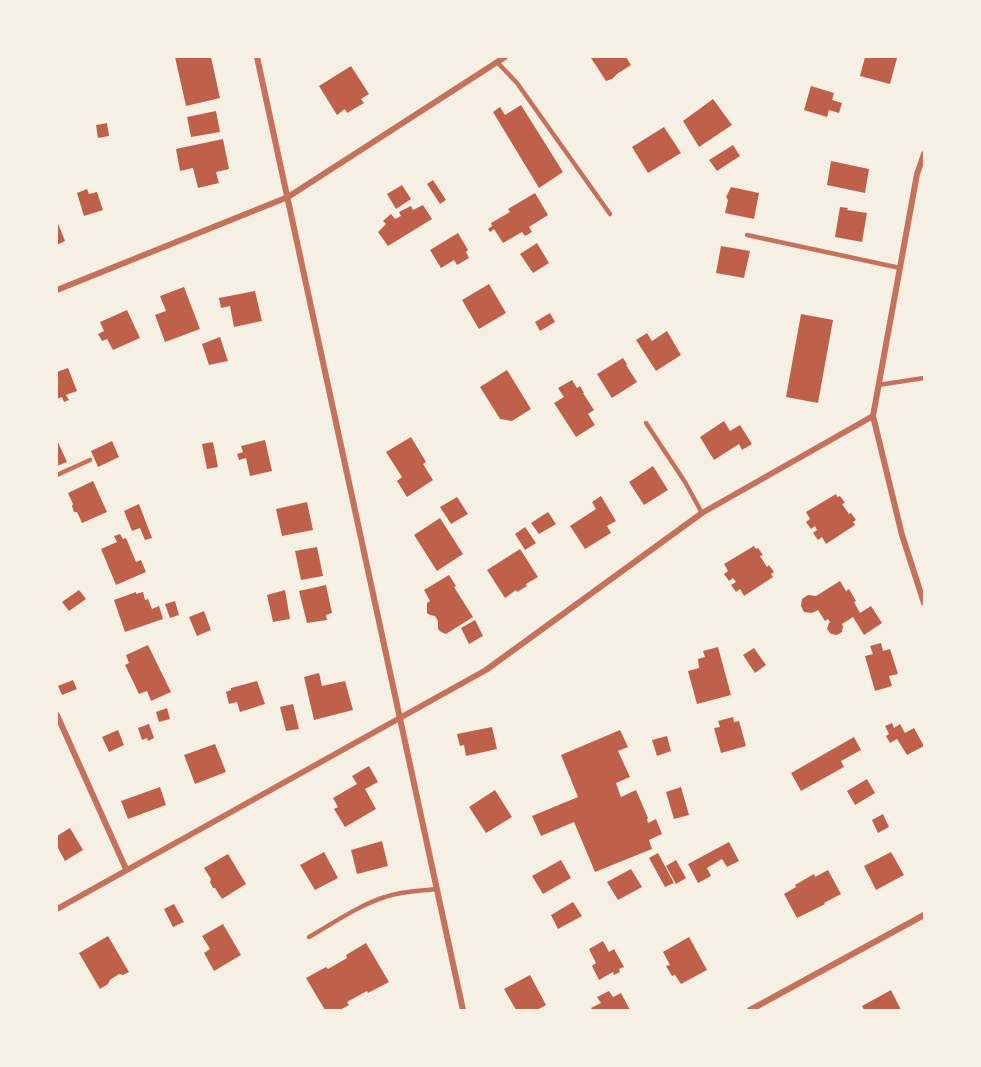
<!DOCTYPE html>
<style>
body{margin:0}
#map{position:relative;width:981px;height:1067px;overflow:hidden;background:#f6efe4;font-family:Ubuntu,sans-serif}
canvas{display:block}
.frame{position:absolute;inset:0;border:58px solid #f6efe4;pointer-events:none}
</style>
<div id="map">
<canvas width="981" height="1067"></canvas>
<div class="frame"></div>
</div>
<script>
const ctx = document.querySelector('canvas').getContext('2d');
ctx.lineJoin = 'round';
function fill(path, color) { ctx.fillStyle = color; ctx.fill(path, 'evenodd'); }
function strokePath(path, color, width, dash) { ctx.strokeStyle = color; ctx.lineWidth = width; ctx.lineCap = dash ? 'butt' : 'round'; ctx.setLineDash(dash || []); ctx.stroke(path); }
fill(new Path2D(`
 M175 57H211L220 98 186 106Z
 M593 57H626L631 65 617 74 612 79 606 81 591 58Z
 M865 57 897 58 890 84 860 76Z
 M351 66 369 94 361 99 364 103 347 113 345 109 337 115 319 86Z
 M811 86 834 93 832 100 842 103 839 113 829 110 827 117 804 110Z
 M713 99 732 125 699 147 683 121Z
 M521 105 563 172 539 188 493 112 500 107 505 115Z
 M216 111 220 132 191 137 187 117Z
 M107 123 109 136 98 138 96 125Z
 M664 127 681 153 648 173 632 147Z
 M223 139 229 169 216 172 219 183 198 188 193 168 180 171 176 149Z
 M733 145 740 156 717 171 709 160Z
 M831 161 869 169 865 193 827 185Z
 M433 180 446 200 440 204 427 184Z
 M402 185 411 199 396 209 387 194Z
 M731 187 759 193 754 219 725 213 728 200 726 197Z
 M87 189 89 194 97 192 103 210 84 216 77 193Z
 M535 193 548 215 529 227 532 232 525 236 522 232 503 243 494 229 490 232 488 229 492 226 491 223 510 212 508 209Z
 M423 205 432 219 388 246 378 232 386 224 383 221 391 214 395 219 401 216 399 212 411 206 413 210Z
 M840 207 848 208 847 210 867 213 862 242 835 237Z
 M57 221 65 241 57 245Z
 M458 233 468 250 466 252 469 258 457 265 454 260 441 268 430 250Z
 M537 243 549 263 533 273 520 254Z
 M721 246 750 251 744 278 716 273Z
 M489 284 506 313 479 329 462 300Z
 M184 287 200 329 165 342 155 315 166 311 160 296Z
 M255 291 262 321 234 327 230 306 221 308 219 298Z
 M127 310 140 338 113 350 107 339 102 341 98 334 104 331 100 322Z
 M550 313 555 322 540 331 535 322Z
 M801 314 833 320 818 403 786 397Z
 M667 331 681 355 656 371 636 340 647 333 652 341Z
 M220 337 228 361 209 365 202 344Z
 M623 358 627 364 626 365 637 382 612 398 597 374Z
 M68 368 77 391 66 395 69 400 64 402 62 397 57 399V372Z
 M507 370 531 409 512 421 500 419 480 387Z
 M572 380 577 388 580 386 584 393H583L594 410 588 414 595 425 576 437 554 403 564 397 558 388Z
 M724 421 730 431 740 425 752 444 742 450 739 444 714 460 700 437Z
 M411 437 426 462 423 464 433 480 407 497 397 481 402 477 386 452Z
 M57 440 67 462 57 466Z
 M265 440 272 471 250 476 246 458 239 460 237 454 243 452 241 446Z
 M112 441 119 457 98 467 91 451Z
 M213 442 218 467 207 469 202 444Z
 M653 466 668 490 644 505 629 482Z
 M93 481 107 512 82 523 77 512H74L72 506 73 504 68 493Z
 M836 494 837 497 840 496 845 503 842 504 849 514 851 513 856 520 853 522 855 525 826 544 822 537 818 540 813 533 817 530 815 526 811 529 806 522 810 519 806 512Z
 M601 496 616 521 607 526 611 533 585 549 570 526 596 509 592 502Z
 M457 497 468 514 451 524 440 507Z
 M307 502 313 530 282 536 276 509Z
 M139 504 152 538 145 540 140 528 132 531 124 511Z
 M548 512 556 524 539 534 531 523Z
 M440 518 463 554 437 571 414 535Z
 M525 527 536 543 525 550 515 534Z
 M120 534 123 539 126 538 136 562 141 560 146 572 116 585 101 549 117 542 114 536Z
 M754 546 756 549 758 548 763 555 760 556 767 567 769 565 774 572 771 574 773 577 744 596 740 589 736 592 731 585 736 582 733 578 729 581 724 574 728 571 724 564Z
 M317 547 323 576 301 580 295 551Z
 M520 549 538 577 526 584 527 586 517 592 516 590 505 598 487 570Z
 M449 575 456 586 454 587 473 617 446 634 441 632 438 629V621L435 616 430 615 427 613V603L430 601 424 590Z
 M840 581 846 591 849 589 856 601 854 602 860 613 871 606 882 623 864 635 853 617 842 624 843 626 842 632 837 635 831 634 827 629 829 623 830 622 828 619 825 621 818 610 812 613 804 612 801 606 802 599 808 595 816 596Z
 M326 585 332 613 326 615 327 620 307 623 299 591Z
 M79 590 86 599 69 611 62 602Z
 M285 590 290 619 273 622 267 595Z
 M136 592V594L143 592 145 600 148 599 152 609 159 606 163 619 125 632 114 600Z
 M175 601 179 615 170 618 165 604Z
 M204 611 211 630 197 636 189 617Z
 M475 620 483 636 469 644 461 628Z
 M881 643 883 651 890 649 898 674 889 676 892 686 875 691 865 656 873 654 870 646Z
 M148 645 171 692 151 701 147 691 139 694 125 665 129 663 126 655Z
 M718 647 731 695 697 704 688 671 699 668 698 659 705 657 703 651Z
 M754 648 766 665 755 673 743 655Z
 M319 673 322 686 345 681 353 710 314 720 304 677Z
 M73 680 77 689 62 695 58 686Z
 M257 681 265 704 240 712 237 702 229 704 226 692 231 690V688Z
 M293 704 299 729 286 731 280 707Z
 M167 708 170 719 159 722 156 712Z
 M733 717 734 722 739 721 746 746 721 753 714 728 720 727 718 721Z
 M892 723 894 728 900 724 905 733 914 728 924 746 907 755 897 739 890 743 886 736 889 734 885 726Z
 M149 724 154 738 148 741 147 738 142 740 138 728Z
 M492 727 497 749 466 756 464 745 460 746 457 734Z
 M118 730 124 745 109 752 102 737Z
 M620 730 628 747 618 751 630 777 616 783 618 789 621 797 636 790 648 818 647 819 648 823 656 819 662 834 649 840 652 849 595 872 574 822 541 836 532 816 578 797 561 755Z
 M667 736 671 751 657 756 652 740Z
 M854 737 861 750 841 761 844 767 801 791 791 773Z
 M215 744 226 772 195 784 184 755Z
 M369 766 378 782 365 789 376 809 345 827 334 809 338 807 333 798 357 784 352 776Z
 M867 779 875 793 855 805 847 791Z
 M160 787 166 805 128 819 121 801Z
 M681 787 689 815 674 819 666 792Z
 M495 790 512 817 486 833 469 807Z
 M883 814 889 827 878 833 872 820Z
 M70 828 83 850 65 861 57 846V836Z
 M382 841 388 866 357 874 351 850Z
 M729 842 739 861 727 867 722 859 707 868 711 876 698 883 688 864Z
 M324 852 338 878 315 890 300 865Z
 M891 852 904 875 876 890 864 866Z
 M658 853 674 883 665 887 649 858Z
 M228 854 246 884 222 899 215 888H213L210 882 211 879 204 868Z
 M561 860 571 878 543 894 532 876Z
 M676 860 686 878 676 884 666 866Z
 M631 869 642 887 618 900 607 882Z
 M828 870 841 894 824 903 825 904 797 918 784 894 796 887 795 885 814 874 815 877Z
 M573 902 582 916 558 929 551 915Z
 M174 904 184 922 173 927 164 909Z
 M223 924 241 955 214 971 204 953 210 949 202 936Z
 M108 936 129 972 123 975 119 974 110 980 108 984 100 989 79 953Z
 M689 937 707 970 681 984 675 975 672 976 666 966 670 965 663 952Z
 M603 941 609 952 614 949 624 967 619 969 620 972 614 975 613 972 599 980 592 966 596 963 589 949Z
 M366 943 389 982 368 993 367 991 347 1002 349 1005 340 1010H325L306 978 326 967 328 969 347 958 346 955Z
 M530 975 546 1005 537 1010H516L504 989Z
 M891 990 901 1010H864L862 1006Z
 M609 991 613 997 621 993 630 1010H593L591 1008 601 1003 597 997Z`), '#bf614a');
strokePath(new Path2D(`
 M497 62 517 83 610 214
 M747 235 900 268
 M878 385 924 378
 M646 423 685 482 702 513
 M57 475 90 460
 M309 937C332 924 359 905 385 897 402 891 420 891 437 889`), '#c5725c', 4.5);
strokePath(new Path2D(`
 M257 57 463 1010
 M924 154 917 174 873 416 902 535 924 603
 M57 290 288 197 505 57
 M57 715 126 869
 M57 909 486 670 702 513 873 416
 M750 1010 924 915`), '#c5725c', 6);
</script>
